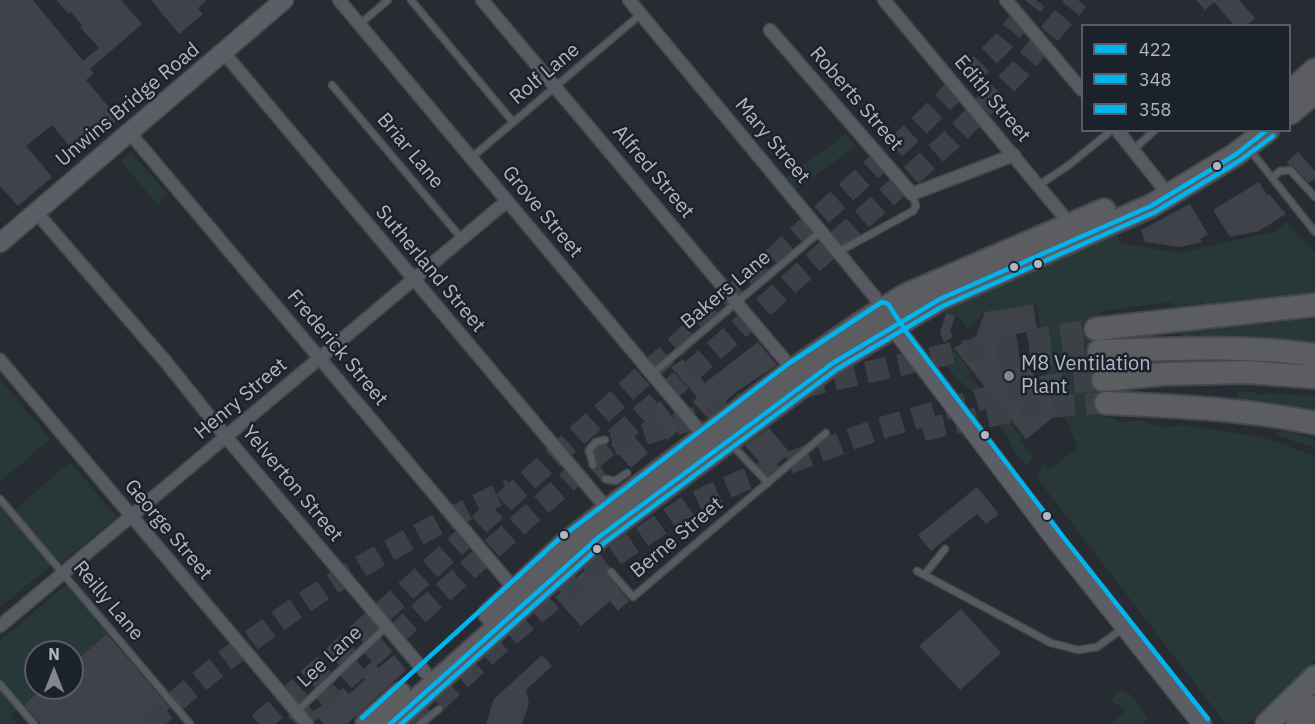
<!DOCTYPE html>
<style>
body{margin:0}
#map{position:relative;width:1315px;height:724px;overflow:hidden;background:#272c32;font-family:"IBM Plex Sans",sans-serif}
canvas{display:block}
.legend{position:absolute;left:1081px;top:24px;width:210px;height:108px;box-sizing:border-box;background:#1c222b;border:2px solid #585e68;margin:0;padding:8px 10px;list-style:none;font-size:18px;color:#b1b7c3}
.legend li{display:flex;align-items:center;gap:12px;height:30px}
.legend b{width:30px;border:2px solid #585e68}
.north{position:absolute;left:24px;top:640px;width:60px;height:60px;box-sizing:border-box;background:#1c222b;border:2px solid #585e68;border-radius:50%;rotate:0deg;font-size:16px;font-weight:700;line-height:24px;text-align:center;color:#b1b7c3}
.north::after{content:'';display:block;margin:auto;width:21px;height:27px;background:#818690;clip-path:polygon(50% 0,100% 100%,50% 72%,0 100%)}
</style>
<div id="map">
<canvas width="1315" height="724"></canvas>
<ul class="legend">
<li><b style="height:8px;background:#00b5ef"></b>422</li>
<li><b style="height:8px;background:#00b5ef"></b>348</li>
<li><b style="height:8px;background:#00b5ef"></b>358</li>
</ul>
<div class="north">N</div>
</div>
<script>
const ctx = document.querySelector('canvas').getContext('2d');
ctx.lineJoin = 'round';
function fill(path, color) { ctx.fillStyle = color; ctx.fill(path, 'evenodd'); }
function strokePath(path, color, width, dash) { ctx.strokeStyle = color; ctx.lineWidth = width; ctx.lineCap = dash ? 'butt' : 'round'; ctx.setLineDash(dash || []); ctx.stroke(path); }
function write(font, color, halo, rows, align = 'center') {
  ctx.font = font + ' "IBM Plex Sans",sans-serif'; ctx.lineWidth = 5; ctx.setLineDash([]); ctx.textBaseline = 'middle'; ctx.strokeStyle = halo; ctx.fillStyle = color; for (const [text, x, y, turn = 0] of rows) {
    ctx.save(); ctx.translate(x, y); ctx.rotate((+turn || 0) * Math.PI / 180); ctx.textAlign = isNaN(turn) ? turn : align; if (halo) ctx.strokeText(text, 0, 0); ctx.fillText(text, 0, 0); ctx.restore();
  }
}
fill(new Path2D(`
 M846 134 856 146 796 189 785 178Z
 M131 152 168 195 157 204 121 161Z
 M1286 222 1315 252V297L1203 305V302L1189 306 1185 303 1182 307H1175L1172 302 1102 311 1094 319 1104 418 1112 417 1121 422 1141 420 1163 428 1182 425 1262 437 1315 456V658L1309 669 1247 724H1226L1037 478 1043 464 1050 469 1078 448 1054 388 1031 348 1041 329 1036 304 997 310 993 314V311L985 312 968 329 960 318 946 313 944 310 969 296 1116 233 1120 243 1179 253 1277 231Z
 M1315 319V346L1201 337 1198 333 1191 336H1182V331L1227 328 1255 322H1266L1267 325H1270L1273 322Z
 M948 342 972 373 969 375 1022 437 1020 439 1033 457 1027 466 1014 451 1007 436 973 392 956 378 935 349Z
 M1104 360 1163 361 1164 364 1107 369 1105 367Z
 M0 379 50 439 0 482Z
 M1227 392 1229 397H1238V392H1255L1256 395H1263L1264 393 1315 396V413L1263 405 1262 403 1256 404 1241 402 1239 399 1235 401 1227 400Z
 M1276 431 1291 432 1314 439 1315 448 1279 436Z
 M70 462 117 517 60 564 57 561 0 607V493L16 509Z
 M67 584 107 634 72 664V652H36V688H43L24 705 0 676V641Z
 M1120 689C1131 691 1143 708 1147 719L1144 724H1111L1126 710 1111 701Z
 M0 690 17 710 10 716 17 724H0Z`), '#283738');
fill(new Path2D(`
 M0 0H33L83 61 99 48 80 27 82 25 71 12 69 14 56 0H121L142 24 90 69 94 74 86 80 119 119 77 155 52 125 26 146 52 177 18 206 0 186Z
 M151 0H207L198 8 203 14 179 34Z
 M1196 0H1239L1255 18 1246 26H1235L1214 2 1205 10Z
 M1298 152 1315 171V178L1309 183 1293 166 1286 163Z
 M1259 182 1267 195 1269 194 1286 214 1259 231 1230 237 1213 210Z
 M1190 204 1208 234 1200 239 1202 242 1180 247 1145 242 1141 230Z
 M1033 304 1037 330 1010 335 1011 346 1045 389 1049 386 1062 402 1058 406 1062 411 1026 439 954 348 976 336 985 312Z
 M946 313 955 316 950 331 953 337 944 342 940 333Z
 M758 342 777 365 736 392 707 417 693 402 697 397 671 367 683 359 705 383Z
 M660 401 681 428 667 440 646 413Z
 M769 428 790 453 768 472 745 445Z
 M629 430 648 453 631 468 611 445Z
 M598 465 606 474 602 475 600 479 592 470 596 469Z
 M977 487 999 514 986 524 977 514 931 551 918 535Z
 M596 560 629 601 618 611 610 601 581 626 555 597Z
 M961 609 1001 653 960 690 919 646Z
 M107 634 170 708 152 724H41L24 705 43 688H72V664Z
 M394 655 406 670 347 724H324L313 712 343 688 349 694 365 680 359 673 373 661 378 668Z
 M542 655 552 666 526 690 529 704 522 724H486L494 699Z`), '#3f4349');
strokePath(new Path2D(`
 M997 359 1099 351
 M802 387 953 353 1096 329
 M923 430C984 416 1043 405 1106 403
 M613 445 666 427 750 402
 M149 724C214 667 290 608 365 564 412 537 461 512 511 489
 M259 724 916 129 1003 42 1036 0
 M295 724 952 139 1015 75 1078 0
 M412 724 500 643 553 600 612 557 691 504 742 481 878 429 985 398 1058 384 1103 380`), '#3c4148', 22, [22, 11]);
const lane = new Path2D(`
 M411 0 513 122
 M360 24 388 0
 M332 85 462 239
 M1133 150 1155 130
 M1250 150 1315 232
 M471 158 641 14
 M1272 178 1280 171 1290 170 1315 197
 M1039 185 1069 165 1112 130
 M838 252 913 211 916 206 912 194
 M652 374 821 231
 M730 443 768 483
 M593 465 589 450 596 442 605 440
 M605 479 615 481 627 473
 M0 499 190 724
 M917 571 1051 643 1078 650 1097 647 1122 629
 M611 572 633 597 826 433
 M924 575 945 549
 M0 684 34 724
 M297 711 386 627
 M420 724 439 709`);
const street = new Path2D(`
 M339 0 708 441
 M482 0 793 370
 M629 0 847 263 874 296 882 309
 M884 0 1070 224
 M1006 0 1082 90
 M770 30 912 194 1014 155
 M224 53 608 510
 M1117 130 1160 184
 M129 132 515 590
 M36 212 166 362 226 437 425 672
 M0 360 307 724
 M0 626 507 201`);
const secondary = new Path2D(`
 M0 243 284 0
 M886 316 1058 543 1202 724`);
const highway = new Path2D(`
 M1290 92 1315 70
 M1290 113 1315 92
 M1096 329 1315 305
 M1099 351C1171 349 1244 345 1315 355
 M1103 380 1163 374 1247 372 1315 377
 M1106 403C1176 406 1246 409 1315 423
 M490 614 564 545 608 510 793 370 864 321 906 295 1104 210
 M367 724 400 694
 M390 724 599 537 833 363 940 299 1151 206 1235 155 1268 130
 M1267 724 1315 677
 M1297 724 1315 707`);
strokePath(lane, '#45484d', 9);
strokePath(street, '#45484d', 15);
strokePath(secondary, '#45484d', 21);
strokePath(highway, '#44474d', 26);
strokePath(lane, '#575a60', 6);
strokePath(street, '#575a60', 12);
strokePath(secondary, '#5b5e64', 18);
strokePath(highway, '#5b5d61', 22);
strokePath(new Path2D(`
 M390 724 599 537 833 363 940 299 1151 206 1235 155 1267 130`), '#00b5ef', 4.5);
strokePath(new Path2D(`
 M401 724 604 543 837 369 943 306 1155 212 1239 161 1273 136`), '#00b5ef', 4.5);
strokePath(new Path2D(`
 M362 718 559 539 788 364 882 302 888 304 907 333 1064 538 1208 719`), '#00b5ef', 4.5);
for (const [x, y, r, color] of [
 [1217,166,5,"#b1b7c3"],
 [1038,264,5,"#b1b7c3"],
 [1014,267,5,"#b1b7c3"],
 [1009,376,6,"#818690"],
 [985,435,5,"#b1b7c3"],
 [1047,516,5,"#b1b7c3"],
 [564,535,5,"#b1b7c3"],
 [597,549,5,"#b1b7c3"]
]) { const dot = new Path2D(); dot.arc(x, y, r, 0, 2 * Math.PI); ctx.fillStyle = color; ctx.fill(dot); strokePath(dot, '#1c222b', 2); }
write('20px', '#b1b7c3', '#1c222b', [
 ["Rolf Lane",545,74,-40],
 ["Roberts Street",856,99,49],
 ["Edith Street",992,99,50],
 ["Unwins Bridge Road",128,105,-40],
 ["Mary Street",772,141,50],
 ["Briar Lane",410,151,50],
 ["Alfred Street",653,172,50],
 ["Grove Street",542,212,50],
 ["Sutherland Street",430,269,50],
 ["Bakers Lane",726,290,-40],
 ["Frederick Street",337,348,50],
 ["Henry Street",241,399,-40],
 ["Yelverton Street",292,484,50],
 ["George Street",168,530,50],
 ["Berne Street",677,538,-40],
 ["Reilly Lane",108,601,50],
 ["Lee Lane",330,657,-43]
]);
write('20px', '#b1b7c3', '#1c222b', [
 ["M8 Ventilation",1021,364],
 ["Plant",1021,387]
], 'left');
</script>
